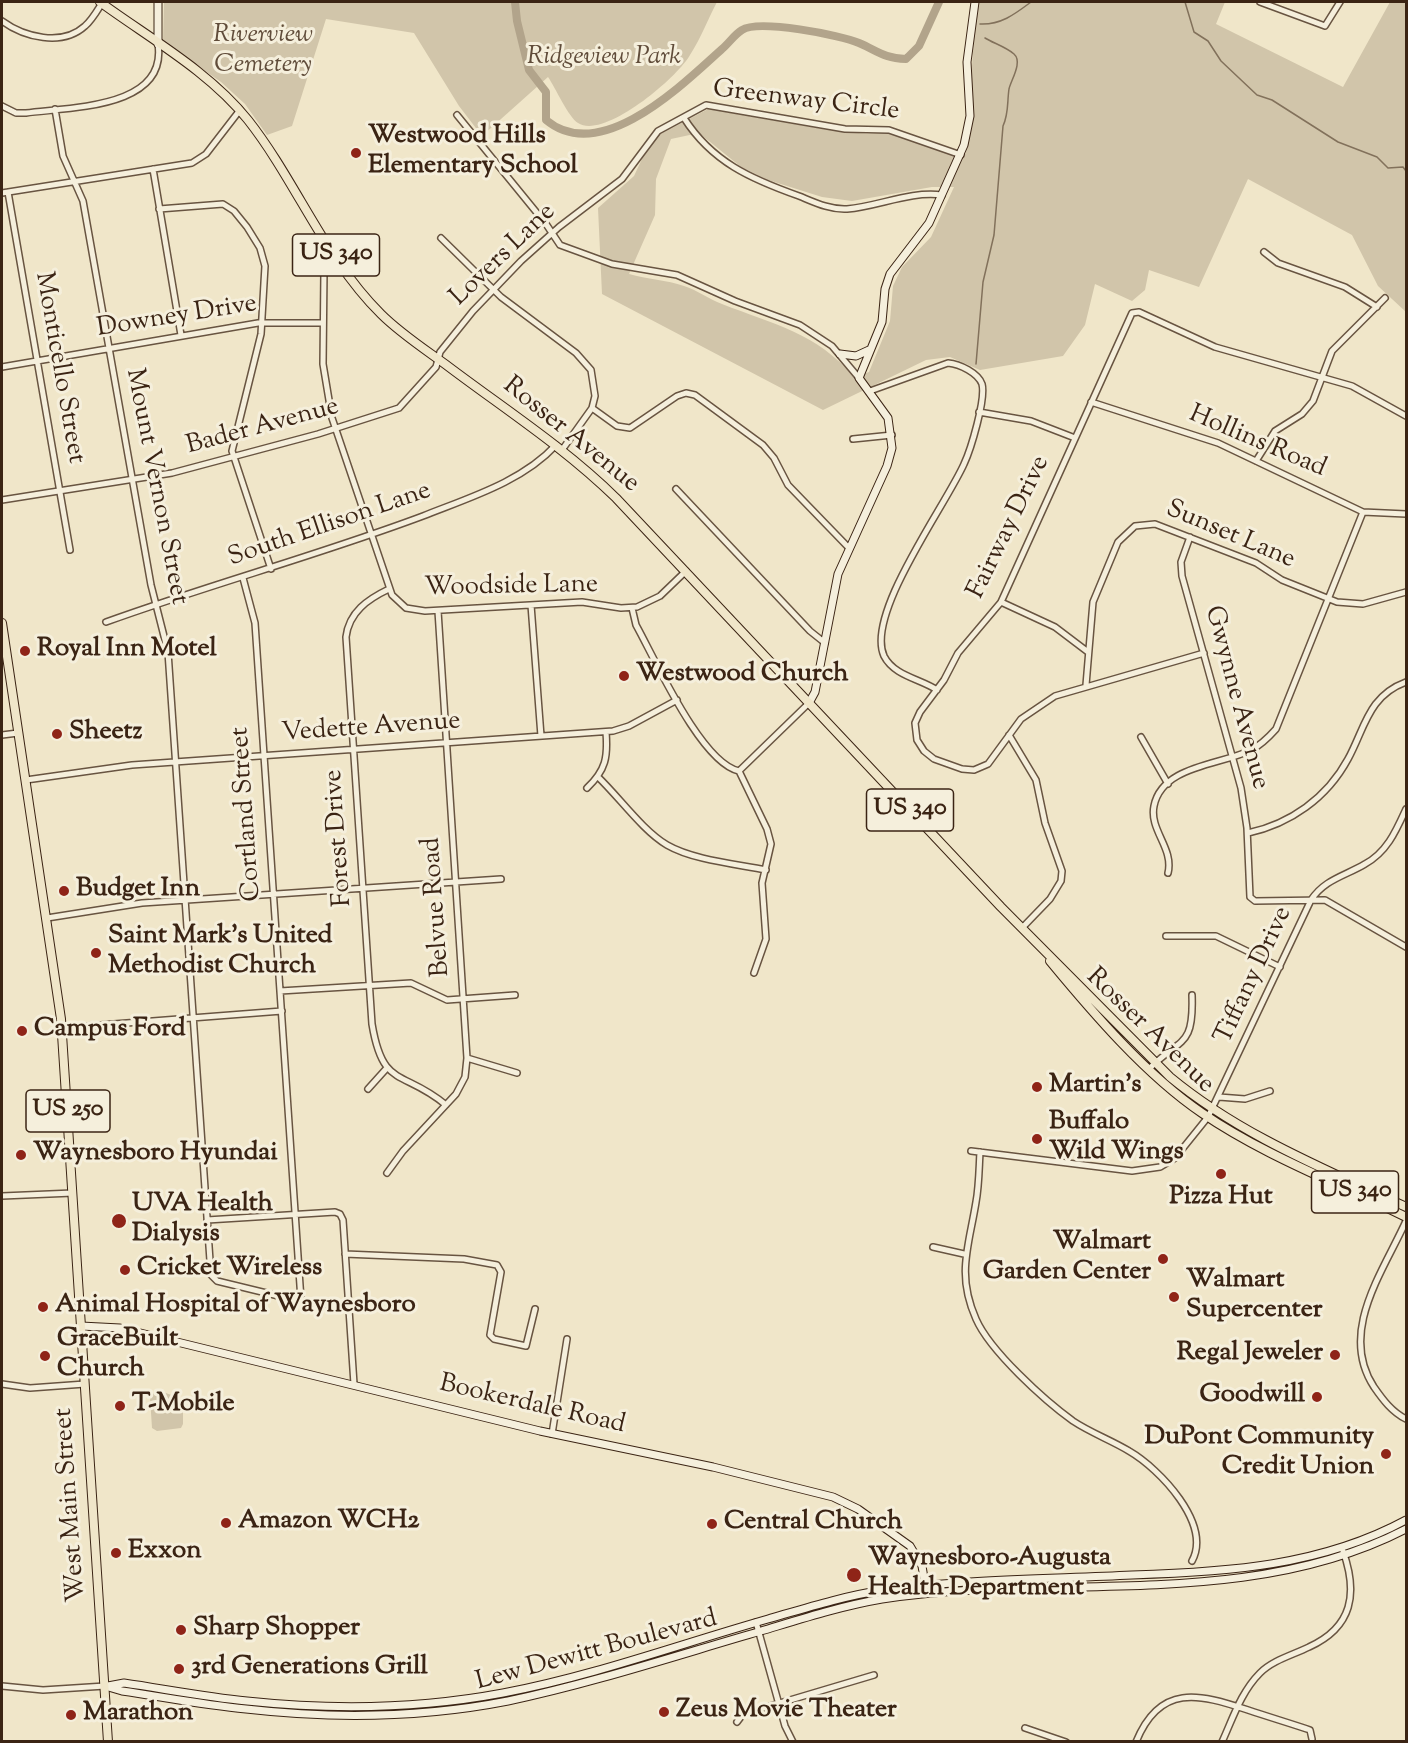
<!DOCTYPE html>
<style>
body{margin:0}
#map{position:relative;width:1408px;height:1743px;overflow:hidden;background:#f0e6c9;font-family:"Sorts Mill Goudy",serif}
canvas{display:block}
.frame{position:absolute;inset:0;border:3px solid #3b2414;pointer-events:none}
</style>
<div id="map">
<canvas width="1408" height="1743"></canvas>
<div class="frame"></div>
</div>
<script>
const ctx = document.querySelector('canvas').getContext('2d');
ctx.lineJoin = 'round';
function fill(path, color) { ctx.fillStyle = color; ctx.fill(path, 'evenodd'); }
function strokePath(path, color, width, dash) { ctx.strokeStyle = color; ctx.lineWidth = width; ctx.lineCap = dash ? 'butt' : 'round'; ctx.setLineDash(dash || []); ctx.stroke(path); }
function write(font, color, halo, rows, align = 'center') {
  ctx.font = font + ' "Sorts Mill Goudy",serif'; ctx.lineWidth = 6; ctx.setLineDash([]); ctx.textBaseline = 'middle'; ctx.strokeStyle = halo; ctx.fillStyle = color; for (const [text, x, y, turn = 0] of rows) {
    ctx.save(); ctx.translate(x, y); ctx.rotate((+turn || 0) * Math.PI / 180); ctx.textAlign = isNaN(turn) ? turn : align; if (halo) ctx.strokeText(text, 0, 0); ctx.fillText(text, 0, 0); ctx.restore();
  }
}
fill(new Path2D(`
 M164 2H717C708 19 701 38 690 55 677 78 604 140 578 123 569 118 555 87 548 77L482 136 459 106 414 33 326 19 292 126 267 135 245 104 221 82 163 42Z
 M979 2H1225L1216 24 1343 87 1390 2H1406V312L1378 286 1352 235 1248 179 1199 287 1149 270 1145 290 1132 301 1095 284 1085 325 1063 356 980 370 950 357 926 360 823 410 602 294 598 208 634 176 648 146 659 135 708 109 823 129 867 134 889 133 953 155 965 154C976 125 971 97 972 66 973 44 976 23 979 2ZM699 133 741 167 768 180 822 197 852 201 932 187H954L931 237 902 267 893 286 890 321 869 372 854 377C817 333 773 324 722 304 709 299 697 290 684 286 667 280 647 279 629 274L655 215 656 179 671 139Z
 M157 1390 183 1399V1424L181 1428 157 1431 152 1428 150 1397Z`), '#d1c5aa');
strokePath(new Path2D(`
 M1185 2 1194 32 1208 41 1221 61 1257 95 1272 100 1338 142 1377 157 1388 168 1403 167 1406 171
 M980 24C1001 25 1015 14 1031 2
 M976 364 983 282 994 235 1003 126C1009 113 1007 102 1009 89 1011 80 1023 62 1014 54 1006 47 993 43 985 38`), '#82715b', 1.5);
strokePath(new Path2D(`
 M515 2 517 21 529 70 546 92V120C601 166 683 84 722 49 729 43 735 34 742 30 758 19 841 35 859 43 878 51 883 58 906 59L919 46 939 2`), '#b2a48b', 8);
const street = new Path2D(`
 M1260 2 1325 26 1340 2
 M2 21C24 37 62 47 85 26 92 20 97 11 102 3
 M2 106 16 113H26C69 107 168 109 158 44
 M55 109 63 156 83 201 151 585 168 652 211 1275 217 1281 291 1299 348 1308
 M457 115 546 224 560 245 612 264 677 275 735 301 800 325 832 346 859 378
 M684 118C712 162 751 179 799 196 814 202 830 210 847 209 880 206 909 191 942 195
 M153 169 181 335
 M8 192 70 550
 M2 193 192 163 206 154 240 110
 M159 209 223 204 234 211 247 227 260 248 265 266 261 334 232 451 271 569
 M441 238 501 297 576 353 591 370 595 396 592 408 562 450
 M1264 252 1278 263 1345 287 1377 307
 M336 255 326 263 324 271 323 364 332 418 392 595 406 608 425 611 582 602 621 608 637 607 660 596 686 571
 M2 367 258 323H323
 M870 391 948 363C960 364 978 373 982 384 986 399 971 449 964 464 946 505 865 614 884 656 894 676 921 679 937 690
 M1091 402 1218 443 1363 512 1406 514
 M592 408 617 426 630 428 677 396 686 393 695 395 763 445 774 458 788 485 848 547
 M979 412 1031 421 1075 438
 M853 439 892 435
 M1256 461 1275 431 1302 414 1313 401 1332 351 1385 298
 M676 489 810 631 825 643
 M2 500 172 473 318 434 399 408 436 367 440 352 473 311 521 261 559 227 622 179 658 131 706 105 845 129 889 130 961 155
 M1190 537 1181 562 1182 576 1241 788 1247 828 1250 897 1255 901 1325 900 1406 947
 M243 578 255 623 301 1300
 M389 589C368 599 349 612 346 637L372 1024C383 1090 403 1069 446 1105
 M1001 602 1055 627 1088 652
 M531 605 541 736
 M632 608 636 625C655 659 701 763 739 771
 M106 622C211 584 319 555 423 516 468 498 522 482 556 445
 M1204 653 1055 696 1021 719 988 764 974 770 962 769 934 759 924 751 917 740 915 723 920 712 944 680 958 653 1001 602 1132 313 1139 312 1215 347 1352 386 1406 416
 M1086 685 1093 602 1118 542 1135 526 1155 524 1256 563 1282 580 1337 602 1363 604 1406 592
 M2 735 18 733
 M1009 735 1036 780 1045 823 1062 871 1061 881 1050 899 1022 928
 M1141 737 1168 784
 M739 771 767 829 771 844 762 883 766 939 754 973
 M739 771 809 703
 M598 777C619 797 643 831 667 845 693 860 736 864 766 870
 M26 780 132 765 613 731 629 726 677 700
 M587 788C606 770 608 757 606 732
 M1248 833C1290 824 1327 798 1348 759 1365 728 1368 696 1406 682
 M1168 873C1174 848 1149 830 1154 806 1162 765 1222 765 1251 750 1261 745 1268 738 1276 729L1363 512
 M47 918 142 903 501 879
 M1166 936H1216L1280 967
 M280 991 411 983 447 1000 515 995
 M62 1028 282 1011
 M467 1058 517 1073
 M1149 1069C1180 1037 1194 1049 1192 995
 M368 1089 386 1069
 M1219 1097 1245 1099 1270 1091
 M971 1151 1132 1171 1160 1167 1175 1158 1208 1117 1311 900C1325 879 1345 876 1365 864 1387 852 1396 831 1406 809
 M980 1152C979 1169 979 1186 976 1202 969 1246 956 1274 976 1319 990 1351 1044 1400 1073 1421 1091 1433 1111 1440 1129 1451 1160 1469 1212 1524 1192 1561
 M387 1173 403 1151 456 1094 465 1077 467 1058 438 611
 M2 1196 73 1193
 M207 1220 335 1212 340 1214 343 1220 354 1384
 M1406 1221C1383 1272 1338 1332 1374 1387 1383 1400 1392 1412 1406 1419
 M933 1247 964 1254
 M345 1254 464 1259 497 1265 501 1272 490 1335 494 1339 526 1346 535 1309
 M2 1384 30 1388 85 1384
 M552 1434 567 1339
 M756 1622 785 1726 793 1742
 M2 1686 43 1690 105 1686
 M737 1722 743 1714 874 1675
 M1025 1728 1066 1742
 M1136 1742C1160 1683 1199 1694 1248 1710 1269 1717 1289 1723 1310 1730L1312 1739
 M1222 1742C1233 1718 1241 1692 1260 1673 1273 1660 1293 1655 1309 1647 1353 1627 1358 1593 1343 1551`);
const secondary = new Path2D(`
 M158 2V44
 M840 354 856 356 869 350
 M809 703 815 692 838 574 887 466 892 448 888 418 859 378 882 322 885 289 890 274 929 223 964 145 970 116 967 62 975 2
 M81 1326 120 1328 540 1431 713 1467 833 1497 858 1509 910 1546 922 1566 926 1590
 M105 1686 122 1691C163 1697 204 1705 246 1709 333 1719 421 1718 508 1701 593 1683 678 1655 761 1631 801 1619 841 1606 882 1599 1056 1572 1245 1612 1406 1529
 M108 1686 124 1683C165 1689 206 1697 247 1701 332 1710 418 1709 503 1693 593 1676 680 1644 768 1619 806 1608 844 1596 883 1590 965 1579 1050 1579 1132 1575 1227 1572 1321 1566 1406 1520`);
const primary = new Path2D(`
 M100 2C149 38 209 71 248 120 296 181 325 259 381 314 400 333 423 348 445 364 503 408 564 447 616 498L1001 907 1170 1077C1240 1135 1325 1169 1406 1207
 M2 623 61 1019 108 1742
 M1050 961C1093 1013 1146 1075 1202 1113 1265 1156 1338 1183 1406 1217`);
strokePath(street, '#685441', 8);
strokePath(secondary, '#3b2414', 9);
strokePath(primary, '#3b2414', 10);
strokePath(street, '#f5efdc', 5);
strokePath(secondary, '#f5efdc', 7);
strokePath(primary, '#f0e6c9', 8);
for (const [x, y, r, color] of [
 [356,153,6,"#8f2418"],
 [25,651,6,"#8f2418"],
 [624,676,6,"#8f2418"],
 [57,734,6,"#8f2418"],
 [64,891,6,"#8f2418"],
 [96,953,6,"#8f2418"],
 [22,1031,6,"#8f2418"],
 [1037,1087,6,"#8f2418"],
 [1037,1139,6,"#8f2418"],
 [21,1155,6,"#8f2418"],
 [1221,1174,6,"#8f2418"],
 [119,1221,8,"#8f2418"],
 [1163,1259,6,"#8f2418"],
 [125,1270,6,"#8f2418"],
 [1174,1297,6,"#8f2418"],
 [43,1307,6,"#8f2418"],
 [1335,1355,6,"#8f2418"],
 [45,1356,6,"#8f2418"],
 [1317,1397,6,"#8f2418"],
 [120,1406,6,"#8f2418"],
 [1386,1454,6,"#8f2418"],
 [226,1523,6,"#8f2418"],
 [712,1524,6,"#8f2418"],
 [116,1553,6,"#8f2418"],
 [854,1575,8,"#8f2418"],
 [181,1630,6,"#8f2418"],
 [179,1669,6,"#8f2418"],
 [664,1712,6,"#8f2418"],
 [71,1715,6,"#8f2418"]
]) { const dot = new Path2D(); dot.arc(x, y, r, 0, 2 * Math.PI); ctx.fillStyle = color; ctx.fill(dot); strokePath(dot, '#f5efdc', 2); }
for (const [x, y, w] of [
 [336,255,87],
 [910,810,87],
 [68,1111,84],
 [1355,1192,87]
]) { const box = new Path2D(); box.roundRect(x - w / 2, y - 21, w, 42, 4.5); ctx.fillStyle = '#f5efdc'; ctx.fill(box); strokePath(box, '#3b2414', 1.5); }
write('bold 24px', '#3b2414', null, [
 ["US 340",336,255],
 ["US 340",910,810],
 ["US 250",68,1111],
 ["US 340",1355,1192]
]);
write('italic 26px', '#604c3a', '#f5efdc', [
 ["Riverview",263,37],
 ["Cemetery",263,67],
 ["Ridgeview Park",604,59]
]);
write('26px', '#3b2414', '#f5efdc', [
 ["Greenway Circle",806,102,7],
 ["Lovers Lane",504,256,-44],
 ["Downey Drive",177,318,-9],
 ["Monticello Street",58,368,80],
 ["Bader Avenue",263,428,-15],
 ["Rosser Avenue",570,436,39],
 ["Hollins Road",1257,443,23],
 ["Mount Vernon Street",155,487,79],
 ["South Ellison Lane",330,526,-19],
 ["Fairway Drive",1010,528,-64],
 ["Sunset Lane",1230,536,23],
 ["Woodside Lane",511,588,-1],
 ["Gwynne Avenue",1235,698,75],
 ["Vedette Avenue",371,729,-4],
 ["Cortland Street",248,814,-94],
 ["Forest Drive",340,838,-94],
 ["Belvue Road",438,907,-94],
 ["Tiffany Drive",1255,976,-65],
 ["Rosser Avenue",1149,1032,44],
 ["Bookerdale Road",532,1406,13],
 ["West Main Street",72,1505,-94],
 ["Lew Dewitt Boulevard",597,1652,-15]
]);
write('bold 26px', '#3b2414', '#f5efdc', [
 ["Westwood Hills",368,138],
 ["Elementary School",368,168],
 ["Royal Inn Motel",37,651],
 ["Westwood Church",636,676],
 ["Sheetz",69,734],
 ["Budget Inn",76,891],
 ["Saint Mark's United",108,938],
 ["Methodist Church",108,968],
 ["Campus Ford",34,1031],
 ["Martin's",1049,1087],
 ["Buffalo",1049,1124],
 ["Wild Wings",1049,1154],
 ["Waynesboro Hyundai",33,1155],
 ["Pizza Hut",1221,1199,"center"],
 ["UVA Health",132,1206],
 ["Dialysis",132,1236],
 ["Walmart",1151,1244,"right"],
 ["Garden Center",1151,1274,"right"],
 ["Cricket Wireless",137,1270],
 ["Walmart",1186,1282],
 ["Supercenter",1186,1312],
 ["Animal Hospital of Waynesboro",55,1307],
 ["GraceBuilt",57,1341],
 ["Church",57,1371],
 ["Regal Jeweler",1323,1355,"right"],
 ["Goodwill",1305,1397,"right"],
 ["T-Mobile",132,1406],
 ["DuPont Community",1374,1439,"right"],
 ["Credit Union",1374,1469,"right"],
 ["Amazon WCH2",238,1523],
 ["Central Church",724,1524],
 ["Exxon",128,1553],
 ["Waynesboro-Augusta",868,1560],
 ["Health Department",868,1590],
 ["Sharp Shopper",193,1630],
 ["3rd Generations Grill",191,1669],
 ["Zeus Movie Theater",676,1712],
 ["Marathon",83,1715]
], 'left');
</script>
